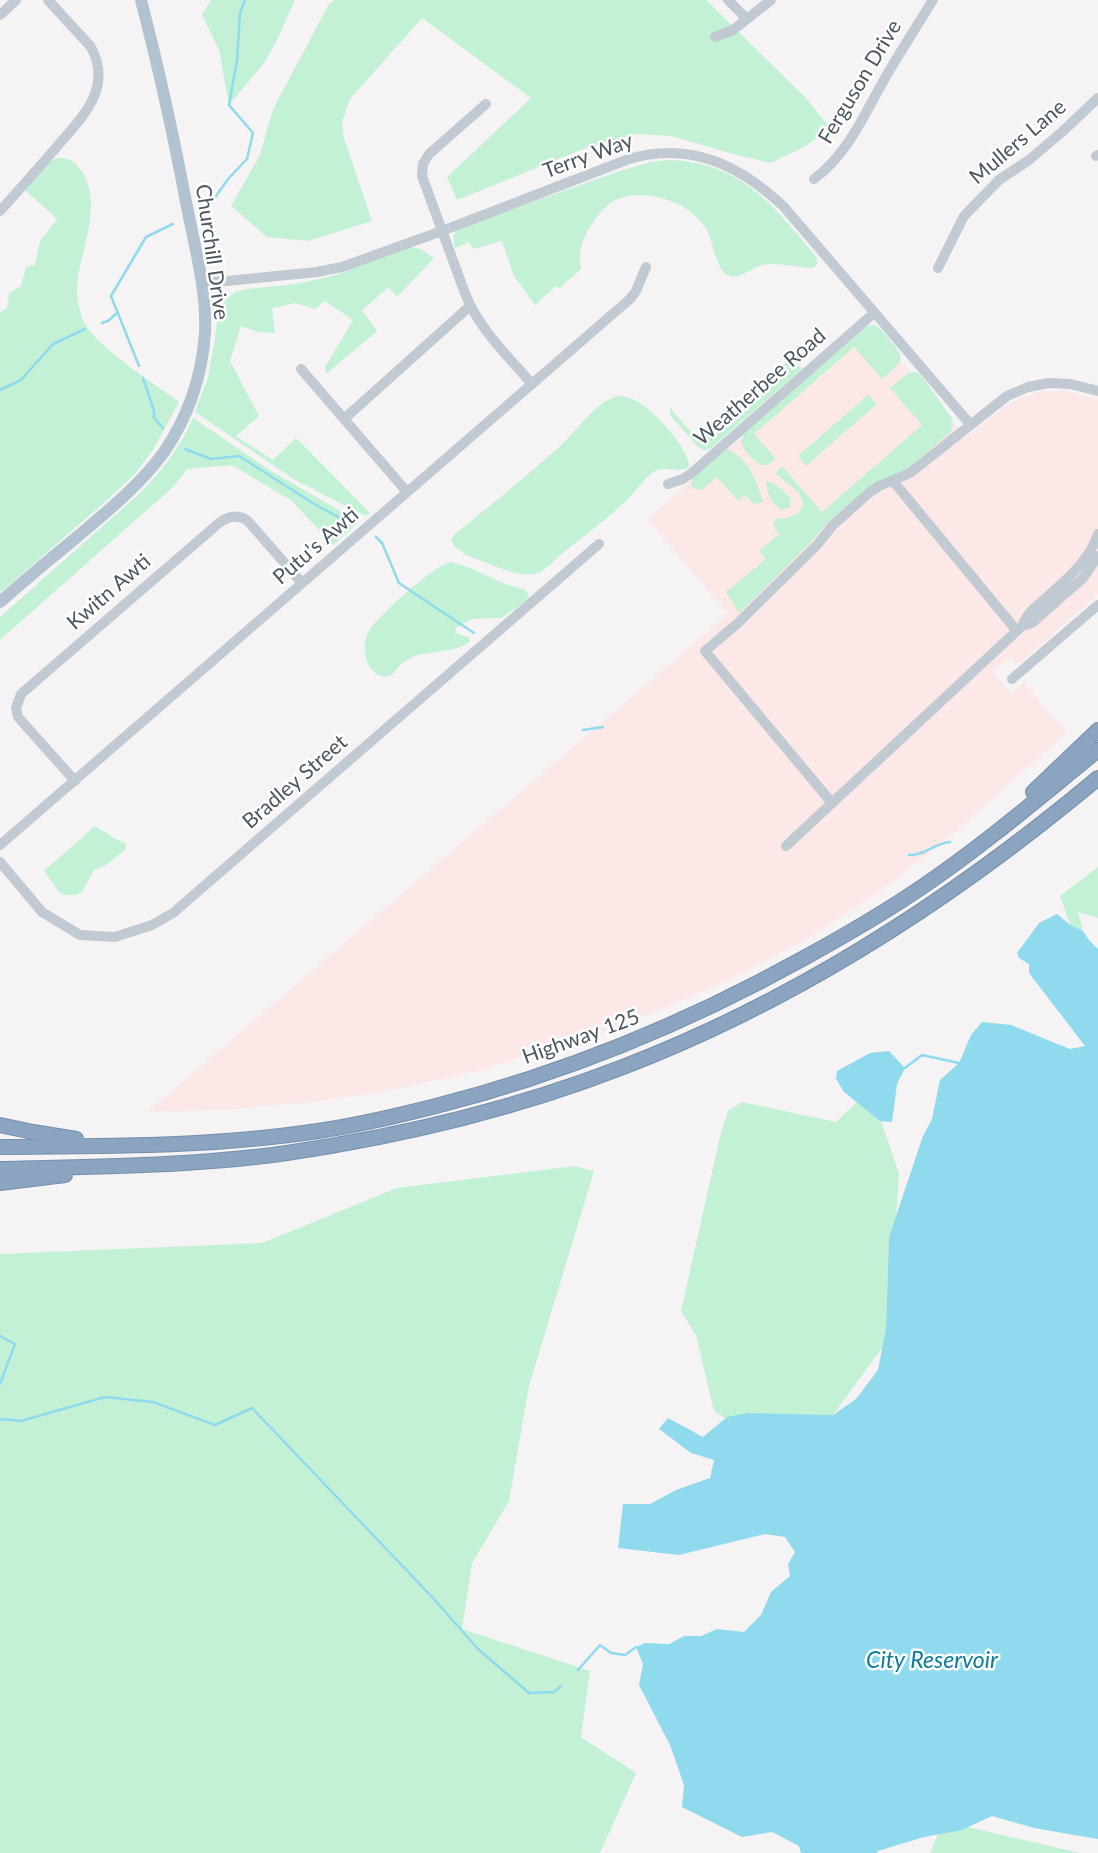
<!DOCTYPE html>
<style>
body{margin:0}
canvas{display:block;background:#f5f3f3}
</style>
<canvas width="1098" height="1853"></canvas>
<script>
const ctx = document.querySelector('canvas').getContext('2d');
ctx.lineJoin = 'round';
function fill(path, color) { ctx.fillStyle = color; ctx.fill(path, 'evenodd'); }
function strokePath(path, color, width, dash) { ctx.strokeStyle = color; ctx.lineWidth = width; ctx.lineCap = dash ? 'butt' : 'round'; ctx.setLineDash(dash || []); ctx.stroke(path); }
function write(font, color, halo, rows, align = 'center') {
  ctx.font = font + ' Lato,sans-serif'; ctx.lineWidth = 5; ctx.setLineDash([]); ctx.textBaseline = 'middle'; ctx.strokeStyle = halo; ctx.fillStyle = color; for (const [text, x, y, turn = 0] of rows) {
    ctx.save(); ctx.translate(x, y); ctx.rotate((+turn || 0) * Math.PI / 180); ctx.textAlign = isNaN(turn) ? turn : align; if (halo) ctx.strokeText(text, 0, 0); ctx.fillText(text, 0, 0); ctx.restore();
  }
}
fill(new Path2D(`
 M871 327 966 437 1002 408 1022 397 1043 391H1067L1098 400V594L1018 665 1010 657 992 672 1011 694 1023 683 1067 732 953 834 876 894 800 943 717 985 638 1019 558 1046 481 1070 401 1088 320 1101 234 1109 147 1112 728 614 647 519Z`), '#fce8e6');
fill(new Path2D(`
 M211 0H295L276 42 264 63 229 105 219 50 202 15Z
 M334 0H706L806 98 830 128 806 146 771 163 729 153 672 136 637 134 588 147 457 200 447 177 531 98 422 18 350 99 342 122 344 138 372 221 308 241 267 237 231 206 260 155 273 109 329 4Z
 M57 158C67 157 74 161 80 169 106 205 78 252 77 290 77 300 80 313 84 322 97 348 154 383 179 402L153 450 134 475 106 501 0 593V312L7 308 9 293 21 286 26 267 35 265 40 241 57 219 25 190 51 161Z
 M668 160C741 162 772 204 815 255 819 262 818 267 810 268 795 267 777 262 762 265 751 268 738 281 727 275 716 269 713 239 705 227 689 203 652 190 624 197 610 200 600 212 592 224 582 237 578 254 581 269L560 288 556 286 535 305 514 276 502 241 473 249 469 242 455 248 453 236 457 230 464 226 620 171 651 162Z
 M410 247 421 249 434 258 397 297 389 287 362 310 377 331 326 374 325 367 353 320 325 301 315 309 295 303 272 308 275 333 258 332 241 326 230 361 259 416 236 436 273 460 296 438 370 513 366 516 295 480 195 412 208 377 215 339 218 312 226 299 236 292 247 289 295 284 333 276Z
 M874 325 878 327C885 335 905 353 900 362 896 368 887 374 882 379L854 347 754 434 776 459C773 461 769 465 765 465 756 466 745 452 742 445 740 440 742 438 744 433L867 326Z
 M792 357 802 369 710 449 705 450 699 448 670 415V408L697 439Z
 M915 372 920 374 952 418 953 425 951 432 906 470 870 486 831 519 808 545 739 613 726 592 766 559 759 551 779 534 773 526 776 518C790 521 811 511 799 494 794 487 785 481 778 476L776 473 782 466 822 512 922 425 890 388 908 373Z
 M868 395 877 404 806 466 798 456Z
 M617 396C625 396 631 397 638 402 654 411 689 448 689 467 678 474 664 464 653 472 644 479 638 488 631 496 609 518 584 536 560 555 553 562 544 572 534 574 519 577 501 568 487 563 475 558 458 554 451 541L454 535C488 507 523 479 556 450 576 433 591 405 617 396Z
 M193 418 271 471 344 513 358 523 333 545 292 501 232 465 187 469 174 486 0 640V617L138 495C161 472 180 448 193 418Z
 M727 449C748 457 757 482 763 502L753 504 745 495 738 501 717 477 702 490 692 488 691 483 693 478Z
 M766 481C775 482 786 492 791 500L789 508 782 510C771 504 767 493 766 481Z
 M451 562 470 568 505 584 523 589 527 592 529 596 525 602 501 618 471 619 456 628 455 633 470 638V642C454 652 435 651 418 655 411 657 404 661 399 666 396 669 394 675 388 676 380 678 374 673 370 667 363 656 363 642 369 631 379 615 434 565 451 562Z
 M95 826 117 840 126 843V849L106 865 94 870 82 892 75 895H64L58 891 44 871Z
 M1098 867V918L1078 912 1083 931 1070 924 1060 896Z
 M742 1102 836 1122 857 1102 881 1121 899 1174 896 1217 889 1237 886 1328 882 1348 833 1415 725 1418 714 1411 696 1335 681 1311 721 1132 728 1111Z
 M575 1166 594 1171 529 1386 509 1501 472 1563 462 1629 590 1671 581 1737 636 1773 600 1853H0V1254L262 1243 397 1188Z
 M967 1827 972 1828 1080 1853H930L938 1834Z`), '#c3f1d5');
fill(new Path2D(`
 M1057 914 1069 924 1083 931 1089 940 1098 949V1839L1034 1828 992 1816 962 1830 924 1837 878 1851 877 1853H801L799 1846 772 1832 742 1837 682 1807 684 1785 670 1745 639 1685 643 1664 636 1647 645 1643 669 1644 684 1636H701L717 1629 744 1632 761 1615 771 1592 790 1576 788 1564 795 1552 785 1537 765 1534 679 1555 618 1548 623 1504H650L676 1490 710 1478 714 1460 691 1453 659 1429 668 1418 703 1437 727 1417 747 1413 833 1415 856 1399 878 1370 886 1328 889 1237 923 1136 932 1119 940 1080 959 1063 971 1035 982 1022 1011 1025 1070 1049 1085 1046 1029 973V964L1019 958 1017 953 1039 923Z
 M889 1051 905 1068 897 1084 892 1122 880 1121 844 1092 836 1079 837 1071 870 1053Z`), '#90daee');
strokePath(new Path2D(`
 M209 206 228 179 247 159 253 133 229 105 237 60 240 13 245 0
 M102 323 108 321 118 312
 M139 366 111 296 146 237 173 224
 M143 378 154 411V418L163 428
 M0 390 21 380 53 344 85 329
 M185 449 211 459 239 456 316 505 351 524
 M376 537 382 543 399 583 474 633
 M583 730 603 727
 M909 855C924 856 935 843 950 842
 M905 1068 922 1055 959 1063
 M0 1336 15 1344 0 1384
 M0 1419 21 1421 105 1397 153 1402 215 1425 252 1408 433 1598 478 1649 529 1693 554 1692 561 1686
 M578 1670 600 1645 611 1653 625 1655 636 1647`), '#90daee', 2.5);
const highway = new Path2D(`
 M1033 792 1098 730
 M0 1125 33 1132 76 1139
 M0 1147C107 1146 213 1147 318 1131 358 1125 397 1116 436 1106 566 1073 687 1023 804 958 844 936 884 913 922 887 984 845 1041 796 1098 750
 M0 1169C95 1167 193 1166 287 1153 402 1136 515 1109 623 1067 795 1001 957 896 1098 778
 M0 1183 65 1175`);
strokePath(highway, '#7690ad', 16);
strokePath(new Path2D(`
 M728 0 747 19
 M0 15 16 0
 M715 37 733 30 771 0
 M486 104 429 154 423 164 422 176 466 296C480 330 508 356 532 384
 M1096 156 1098 155
 M814 179C848 154 864 115 885 78 900 52 917 26 933 0
 M0 211C18 191 36 171 54 150 68 133 87 115 95 94 101 78 99 62 91 47L48 0
 M938 268 964 216 999 180 1029 160 1062 132 1098 98
 M201 281H227L317 272 342 267 442 231 629 159C690 141 740 165 784 207L970 424
 M301 369 407 492
 M1098 391 1070 384 1049 383 1028 387 1007 396 910 473 879 486 870 492 833 525 817 545 738 623 705 651 832 803 1022 626C1027 612 1036 607 1047 597 1066 580 1090 560 1098 534
 M344 419 470 306
 M893 481 1017 631
 M668 484 683 479 693 472 874 313
 M1022 626 1032 623 1083 578 1098 556
 M1012 679 1098 605
 M75 781 18 717 16 708 21 694 219 523C228 516 237 514 247 520L302 583
 M0 845 630 299 636 291 646 267
 M786 846 832 803
 M0 862 42 912 80 935 115 937 152 925 173 913 599 544`), '#c1cad2', 10);
strokePath(new Path2D(`
 M0 602C25 580 51 558 77 537 108 511 140 485 164 452 188 417 202 375 205 333 207 291 195 248 187 207 174 138 159 69 141 0`), '#b3c2d1', 12);
strokePath(highway, '#8ba5c1', 14);
write('21px', '#4a5661', '#fff', [
 ["Ferguson Drive",860,82,-59],
 ["Mullers Lane",1018,142,-40],
 ["Terry Way",588,156,-20],
 ["Churchill Drive",212,252,82],
 ["Weatherbee Road",760,387,-41],
 ["Putu's Awti",316,546,-41],
 ["Kwitn Awti",109,592,-41],
 ["Bradley Street",295,782,-41],
 ["Highway 125",581,1037,-20]
]);
write('italic 23px', '#0c7c9b', '#fff', [
 ["City Reservoir",932,1661]
]);
</script>
